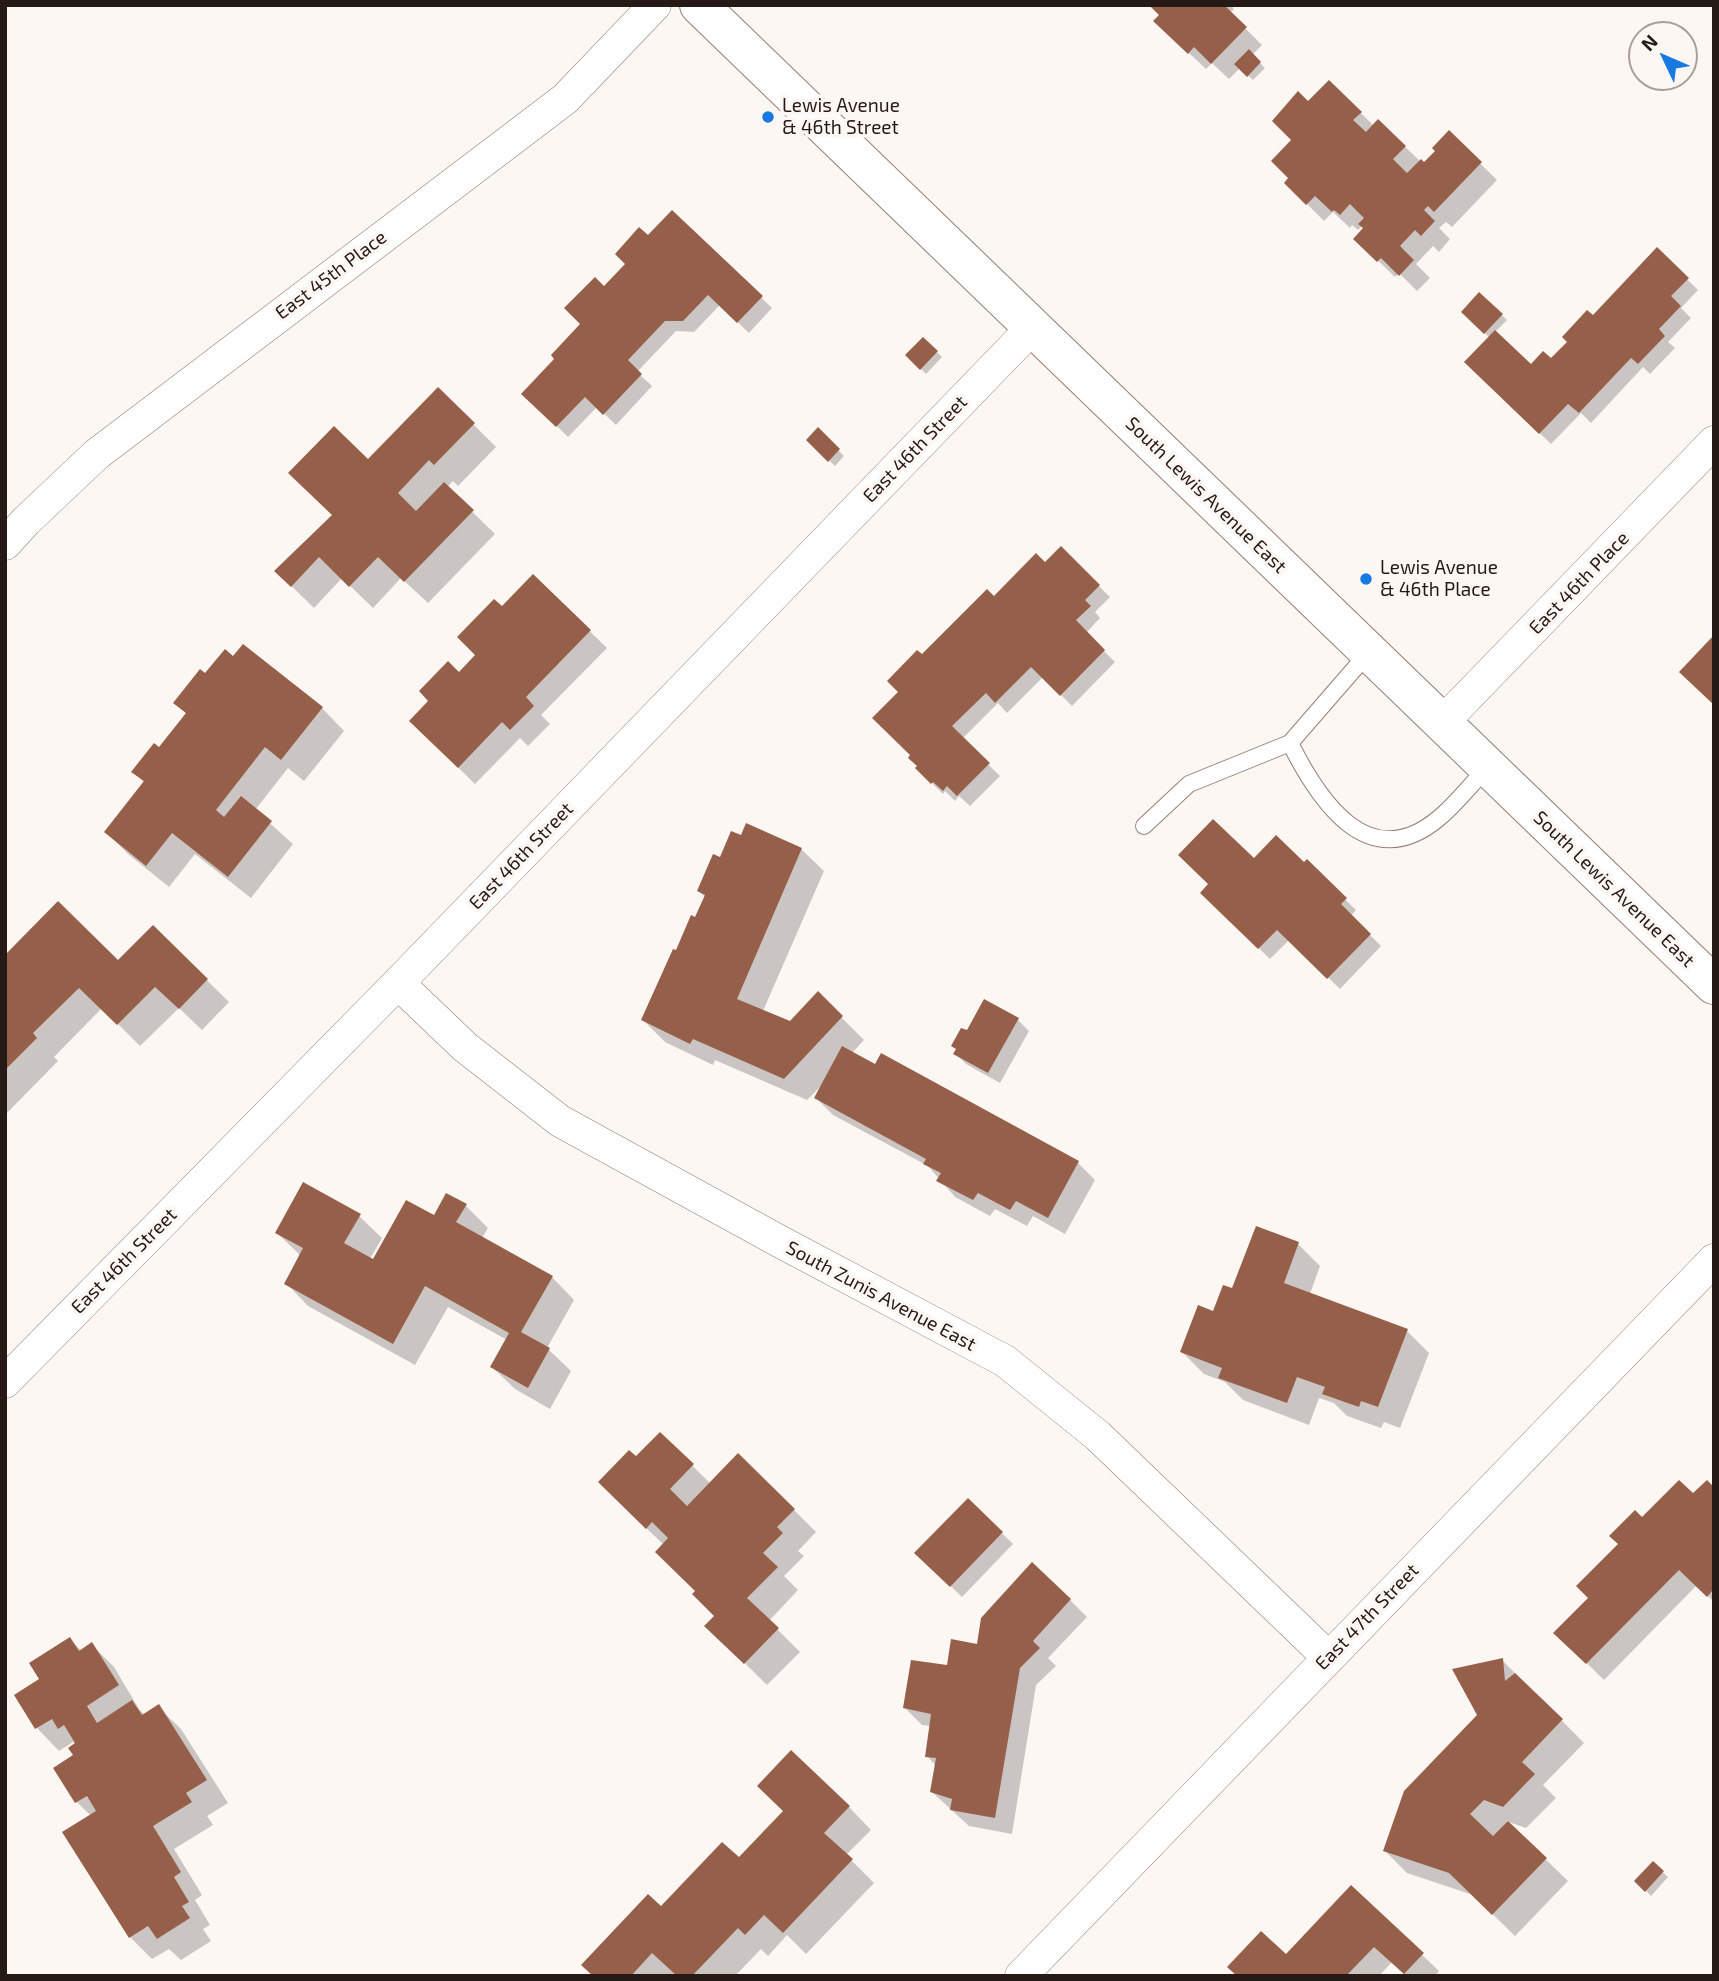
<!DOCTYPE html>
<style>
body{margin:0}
#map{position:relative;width:1719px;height:1981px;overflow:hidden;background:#fdf7f4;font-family:"Exo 2",sans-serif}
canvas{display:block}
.frame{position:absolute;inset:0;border:7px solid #251a16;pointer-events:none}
.north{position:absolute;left:1628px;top:21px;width:70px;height:70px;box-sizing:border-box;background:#fdf7f4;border:2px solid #a79f9b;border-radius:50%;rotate:314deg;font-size:19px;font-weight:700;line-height:28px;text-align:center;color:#251a16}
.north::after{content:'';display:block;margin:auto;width:24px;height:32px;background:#1879e1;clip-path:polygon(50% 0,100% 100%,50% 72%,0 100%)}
</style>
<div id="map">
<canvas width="1719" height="1981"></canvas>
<div class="frame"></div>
<div class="north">N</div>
</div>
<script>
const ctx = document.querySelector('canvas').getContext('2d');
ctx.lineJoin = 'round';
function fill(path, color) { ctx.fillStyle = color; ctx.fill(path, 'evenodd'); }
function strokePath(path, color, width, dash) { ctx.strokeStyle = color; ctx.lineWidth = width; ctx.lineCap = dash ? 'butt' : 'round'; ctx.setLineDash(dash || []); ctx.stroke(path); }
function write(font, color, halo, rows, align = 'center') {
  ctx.font = font + ' "Exo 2",sans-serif'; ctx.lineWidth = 7; ctx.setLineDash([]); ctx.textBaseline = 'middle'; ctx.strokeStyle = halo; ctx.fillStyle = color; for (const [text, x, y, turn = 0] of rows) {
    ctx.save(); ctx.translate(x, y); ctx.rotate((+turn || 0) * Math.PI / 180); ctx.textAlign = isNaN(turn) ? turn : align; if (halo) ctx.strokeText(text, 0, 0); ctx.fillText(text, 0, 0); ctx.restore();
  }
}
fill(new Path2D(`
 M1151 5H1231L1234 9 1230 13 1262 45 1252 55 1265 68 1253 80 1240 68 1229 79 1212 63 1206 69 1173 38 1162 15Z
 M1329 82 1374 126 1378 121 1424 165 1437 151 1449 133 1497 180 1452 227 1446 222 1439 228 1450 239 1439 252 1433 246 1416 264 1430 278 1417 291 1399 273 1395 277 1356 239 1366 228 1363 225 1358 230 1352 225 1350 228 1333 212 1324 221 1286 183 1290 179 1293 140 1308 103Z
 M672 212 772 308 749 333 720 305 694 332 676 331 637 372 652 386 616 425 597 407 568 437 524 394 557 359 583 324 604 288Z
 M1657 250 1698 290 1681 308 1691 318 1668 342 1675 348 1650 374 1643 367 1591 423 1581 413 1551 444 1466 362 1490 338 1463 312 1479 294 1507 320 1495 332 1531 366 1551 361Z
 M923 339 942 357 926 374 907 355Z
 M438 389 496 447 458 486 453 481 447 487 495 534 428 603 401 578 373 608 342 578 314 608 276 571 334 516 368 462Z
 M818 430 844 456 835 466 808 440Z
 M1061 549 1110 597 1095 612 1100 618 1086 633 1115 662 1072 706 1043 677 1007 713 998 703 962 739 1000 776 970 806 959 796 955 801 945 791 943 794 917 768 919 766 901 692 922 657 994 598 1046 565Z
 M533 576 607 648 541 715 550 724 528 746 520 738 475 784 411 721 478 656 502 608Z
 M243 646 322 708 344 731 304 781 288 768 255 810 293 844 251 898 195 854 169 887 128 854 106 832 145 783 133 772 159 749 187 714 176 703 205 676 234 658Z
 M801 849 824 871 763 1011 790 1023 818 994 864 1040 852 1053 1078 1163 1095 1180 1065 1234 1033 1216 1027 1226 995 1209 990 1216 955 1197 928 1166 833 1115 816 1098 822 1085 807 1100 715 1060 713 1065 665 1042 643 1020 706 898 699 891 721 859Z
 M1254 860 1304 865 1307 862 1356 910 1351 916 1381 946 1340 989 1289 940 1270 959 1202 893Z
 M153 927 229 1002 202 1030 179 1008 140 1046 102 1008 54 1057 58 1061 5 1115V957L118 962Z
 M1018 1020 1029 1031 1000 1083 966 1064 955 1053 967 1033Z
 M466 1206 488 1228 482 1238 552 1277 574 1300 547 1348 571 1371 550 1409 515 1389 492 1367 507 1340 448 1307 415 1365 308 1306 286 1283 301 1256 277 1233 359 1216 382 1238 370 1259 374 1262 434 1217Z
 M1298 1244 1320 1266 1310 1294 1407 1331 1429 1353 1400 1428 1384 1422 1381 1428 1347 1416 1334 1403 1319 1398 1309 1425 1243 1400 1225 1382 1204 1374 1182 1352 1233 1290Z
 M660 1434 711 1484 794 1510 816 1532 798 1551 804 1556 784 1576 798 1590 769 1621 800 1652 767 1685 707 1626 717 1616 664 1545 622 1505 636 1459Z
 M1714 1490V1602L1697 1585 1604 1680 1556 1633 1590 1598 1643 1519 1693 1496Z
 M968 1500 1013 1544 962 1597 917 1553Z
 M1070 1600 1087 1617 1048 1658 1056 1666 1036 1685 1012 1834 969 1826 932 1792 936 1766 927 1756 931 1726 922 1725 905 1708 949 1667 978 1646Z
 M70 1640 82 1651 92 1645 114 1667 139 1709 145 1715 158 1707 181 1729 228 1803 207 1816 213 1825 174 1849 202 1895 195 1900 210 1925 203 1929 211 1941 181 1960 169 1949 152 1959 130 1937 91 1816 77 1802 55 1769 76 1756V1745L73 1742 59 1751 37 1728 16 1695 41 1679Z
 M1502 1660 1584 1743 1543 1785 1556 1798 1526 1828 1506 1821 1568 1881 1515 1936 1473 1895 1407 1873 1385 1851 1479 1715Z
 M849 1807 871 1830 846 1855 874 1883 806 1954 787 1935 768 1956 761 1949 735 1976H678L676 1974 674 1976H595L661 1909 739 1860 785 1811Z
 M1653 1863 1668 1877 1651 1896 1637 1881Z
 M1351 1887 1439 1971 1435 1976H1406L1392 1962 1379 1976H1239L1286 1957Z`), '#0003');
fill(new Path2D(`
 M1149 5H1224L1247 27 1211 64 1194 47 1188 54 1153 21 1159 15Z
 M1249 49 1261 62 1247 77 1234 64Z
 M1329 80 1362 112 1353 120 1366 132 1378 119 1406 146 1393 159 1407 173 1421 159 1424 162 1435 151 1432 148 1449 130 1482 162 1434 212 1428 206 1424 210 1435 221 1421 236 1415 230 1400 246 1414 260 1399 276 1381 258 1377 262 1353 239 1363 228 1358 224 1364 218 1350 204 1340 215 1334 210 1332 212 1315 196 1306 205 1284 183 1288 178 1271 161 1291 140 1272 121 1298 91 1308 101Z
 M672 210 763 296 737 323 708 295 683 321H665L628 360 642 374 603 415 585 397 556 427 521 394 554 359 551 355 580 324 564 308 595 277 604 286 625 264 615 254 639 227 648 235Z
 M1657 247 1689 278 1671 296 1681 306 1659 329 1665 336 1638 364 1631 358 1579 413 1568 404 1539 434 1464 362 1495 330 1531 364 1543 351 1551 358 1567 342 1562 337 1587 310 1593 315Z
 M1479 292 1503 314 1484 334 1461 312Z
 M923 337 938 351 920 370 905 355Z
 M438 387 475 423 434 465 429 460 398 493 416 511 444 482 474 510 404 582 378 557 349 587 319 557 291 587 274 571 332 515 288 473 334 426 368 459Z
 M818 427 840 449 828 462 806 440Z
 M1061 546 1100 585 1085 600 1091 606 1076 620 1105 650 1060 696 1031 667 995 703 986 693 952 726 990 763 957 796 947 786 943 791 933 782 931 784 915 768 917 766 908 758 910 755 872 718 898 692 887 681 917 650 922 654 987 589 994 596 1036 553 1045 562Z
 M533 574 591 630 526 697 534 706 510 730 502 722 458 768 409 721 428 701 419 691 448 661 459 672 475 655 457 637 494 599 502 606Z
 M1714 635V705L1679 672Z
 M243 644 323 707 281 760 265 747 216 810 224 817 241 796 272 821 228 877 172 833 146 866 104 832 144 781 131 772 154 743 159 747 186 713 173 703 200 669 205 673 225 649 233 656Z
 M1213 819 1254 858 1276 835 1304 862 1307 859 1347 898 1341 904 1371 934 1327 979 1277 930 1258 949 1200 893 1208 884 1178 855Z
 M746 823 802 848 737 999 790 1021 818 991 843 1016 784 1079 693 1039 690 1044 641 1020 673 949 676 950 691 915 695 917 705 895 697 891 713 854 720 857 731 831 741 835Z
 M58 901 118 960 153 925 208 979 179 1009 155 987 117 1025 79 988 33 1033 37 1038 5 1070V955Z
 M984 999 1019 1018 988 1073 953 1054 956 1049 951 1046 961 1028 967 1030Z
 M842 1046 875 1064 881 1053 1079 1161 1048 1218 1016 1201 1010 1210 978 1193 973 1200 936 1181 941 1173 923 1164 926 1159 814 1098Z
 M303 1182 361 1214 344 1243 373 1259 406 1200 434 1215 446 1193 467 1204 456 1222 553 1276 521 1332 550 1348 528 1388 490 1367 509 1333 425 1286 393 1344 284 1284 303 1248 275 1233Z
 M1256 1226 1299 1242 1284 1283 1408 1329 1378 1407 1361 1401 1359 1407 1322 1394 1325 1387 1297 1377 1287 1403 1218 1378 1222 1368 1180 1352 1198 1305 1213 1311 1223 1285 1232 1288Z
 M660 1432 694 1464 670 1489 687 1506 738 1453 795 1509 777 1527 783 1533 763 1553 778 1567 747 1598 779 1628 744 1664 704 1626 714 1616 692 1594 695 1591 655 1552 668 1538 652 1522 646 1529 598 1482 629 1450 636 1456Z
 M1679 1480 1693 1493 1707 1480 1714 1487V1593L1712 1591 1707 1597 1679 1570 1586 1664 1553 1633 1588 1598 1576 1586 1618 1544 1609 1536 1635 1510 1642 1517Z
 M968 1498 1003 1532 950 1587 914 1553Z
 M1032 1562 1071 1599 1033 1641 1040 1648 1020 1668 995 1818 950 1810 952 1799 930 1792 936 1758 925 1757 931 1714 903 1708 911 1660 947 1665 951 1639 977 1644 981 1618Z
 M70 1637 79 1651 92 1642 119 1685 87 1706 97 1723 132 1700 142 1715 159 1704 207 1780 186 1793 192 1802 153 1826 181 1872 174 1877 189 1902 182 1906 190 1918 157 1939 148 1926 129 1938 62 1832 96 1811 87 1796 75 1803 53 1768 73 1755 68 1748 75 1743 64 1725 58 1729 52 1719 35 1729 14 1695 39 1679 29 1663Z
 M1503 1658 1505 1681 1515 1673 1563 1719 1522 1762 1535 1774 1503 1807 1484 1800 1470 1814 1493 1836 1508 1821 1547 1858 1492 1915 1449 1873 1383 1851 1404 1791 1477 1715 1452 1669Z
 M791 1750 850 1806 824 1833 853 1859 783 1933 764 1915 745 1935 738 1928 692 1976H677L652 1953 631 1976H593L581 1965 648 1894 661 1906 722 1842 739 1857 783 1811 757 1786Z
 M1653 1861 1664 1871 1645 1892 1634 1881Z
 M1351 1885 1424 1953 1404 1974 1374 1947 1346 1976H1237L1227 1967 1261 1931 1286 1954Z`), '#965f4a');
const service = new Path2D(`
 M1290 743C1319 801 1369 877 1439 818 1457 803 1472 783 1488 767
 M1144 826 1189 784 1290 743 1369 652`);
const minor = new Path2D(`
 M5 544 26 521 97 454 565 99 655 5
 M1442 723 1714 442
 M398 983 465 1047 560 1121 779 1241 1005 1361 1098 1436 1328 1657
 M5 1382 398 983 1033 327
 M1021 1976 1714 1260`);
const secondary = new Path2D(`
 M699 5 1714 985`);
strokePath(service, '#9a7e74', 18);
strokePath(minor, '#9a7e74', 33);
strokePath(secondary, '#9a7e74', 40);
strokePath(service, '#fff', 16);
strokePath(minor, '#fff', 32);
strokePath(secondary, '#fff', 38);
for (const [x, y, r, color] of [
 [768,117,7,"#1879e1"],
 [1366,579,7,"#1879e1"]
]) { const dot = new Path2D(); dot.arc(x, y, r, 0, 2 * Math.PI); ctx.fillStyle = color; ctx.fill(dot); strokePath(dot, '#fdf7f4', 2.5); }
write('19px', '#251a16', '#fdf7f4', [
 ["Lewis Avenue",782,106],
 ["& 46th Street",782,128],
 ["Lewis Avenue",1380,568],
 ["& 46th Place",1380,590]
], 'left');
write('19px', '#251a16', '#fdf7f4', [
 ["East 45th Place",331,275,-37],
 ["East 46th Street",915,449,-46],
 ["South Lewis Avenue East",1206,495,44],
 ["East 46th Place",1579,583,-46],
 ["East 46th Street",521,856,-46],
 ["South Lewis Avenue East",1614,889,44],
 ["East 46th Street",124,1261,-45],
 ["South Zunis Avenue East",881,1296,28],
 ["East 47th Street",1367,1617,-46]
]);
</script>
